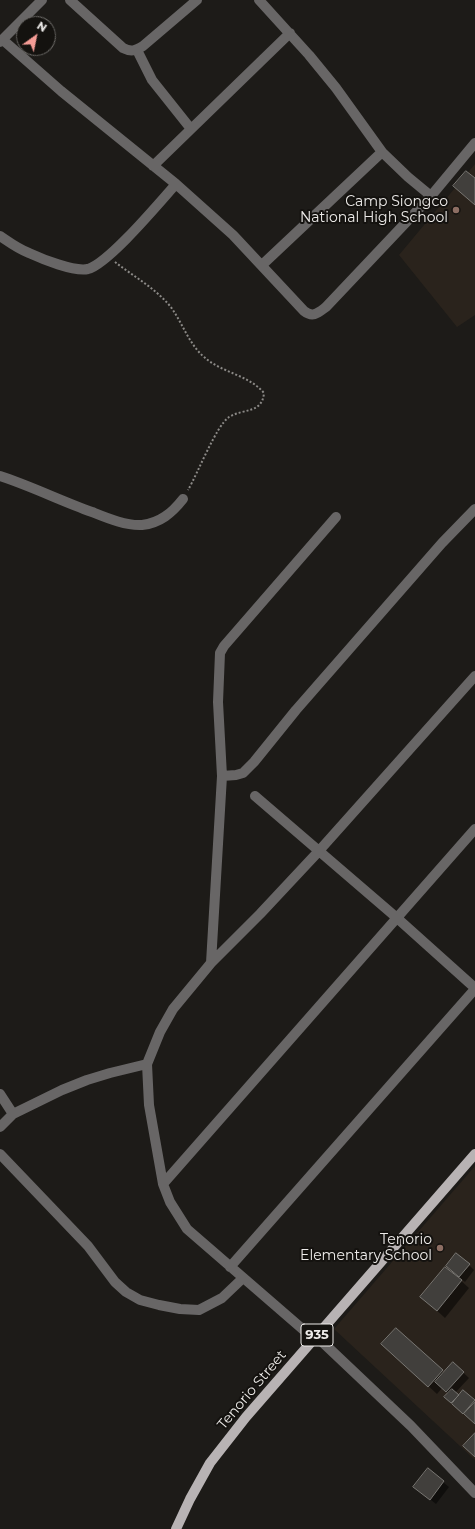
<!DOCTYPE html>
<style>
body{margin:0}
#map{position:relative;width:475px;height:1529px;overflow:hidden;background:#1d1b18;font-family:Montserrat,sans-serif}
canvas{display:block}
.north{position:absolute;left:16px;top:16px;width:40px;height:40px;box-sizing:border-box;background:#14120f;border:1px solid #6b6966;border-radius:50%;rotate:33deg;font-size:11px;font-weight:700;line-height:16px;text-align:center;color:#edebe9}
.north::after{content:'';display:block;margin:auto;width:14px;height:18px;background:#f59c96;clip-path:polygon(50% 0,100% 100%,50% 72%,0 100%)}
</style>
<div id="map">
<canvas width="475" height="1529"></canvas>
<div class="north">N</div>
</div>
<script>
const ctx = document.querySelector('canvas').getContext('2d');
ctx.lineJoin = 'round';
function fill(path, color) { ctx.fillStyle = color; ctx.fill(path, 'evenodd'); }
function strokePath(path, color, width, dash) { ctx.strokeStyle = color; ctx.lineWidth = width; ctx.lineCap = dash ? 'butt' : 'round'; ctx.setLineDash(dash || []); ctx.stroke(path); }
function write(font, color, halo, rows, align = 'center') {
  ctx.font = font + ' Montserrat,sans-serif'; ctx.lineWidth = 4; ctx.setLineDash([]); ctx.textBaseline = 'middle'; ctx.strokeStyle = halo; ctx.fillStyle = color; for (const [text, x, y, turn = 0] of rows) {
    ctx.save(); ctx.translate(x, y); ctx.rotate((+turn || 0) * Math.PI / 180); ctx.textAlign = isNaN(turn) ? turn : align; if (halo) ctx.strokeText(text, 0, 0); ctx.fillText(text, 0, 0); ctx.restore();
  }
}
fill(new Path2D(`
 M475 164V315L457 327 399 255Z
 M475 1166V1460L334 1329Z`), '#2a231c');
fill(new Path2D(`
 M469 1265 474 1270 465 1282 460 1278 459 1279 469 1288 445 1318 422 1297 455 1274 447 1266Z
 M396 1329 444 1373 453 1363 469 1378 455 1393 459 1396 463 1392 475 1402V1424L446 1397 449 1394 442 1388 437 1394 390 1351Z
 M428 1470 449 1487 436 1504 415 1487Z`), '#0007');
const building = new Path2D(`
 M466 171 475 178V205L453 186Z
 M456 1253 470 1264 459 1277 446 1266Z
 M445 1267 462 1280 437 1311 420 1297Z
 M396 1328 443 1370 428 1387 381 1344Z
 M453 1362 464 1372 446 1392 435 1382Z
 M452 1389 459 1395 451 1403 444 1397Z
 M463 1390 475 1400 463 1414 452 1404Z
 M475 1402V1424L464 1414Z
 M475 1433V1457L463 1446Z
 M428 1468 444 1481 430 1500 413 1487Z`);
fill(building, '#413f3c');
strokePath(building, '#787672', 1);
strokePath(new Path2D(`
 M115 262C133 276 155 288 170 306 183 323 188 343 204 357 222 373 249 375 264 393 262 414 244 408 229 417 216 426 198 473 188 490`), '#8b8986', 2, [2, 2]);
strokePath(new Path2D(`
 M70 0 123 48C131 52 135 51 143 46L197 0
 M259 0 309 55 336 88 382 152 408 177 431 196
 M3 40 61 91 176 184 233 235 304 311C313 318 318 313 326 307L431 196 475 143
 M0 42 42 0
 M137 50 152 80 191 129
 M153 166 290 33
 M0 236C9 242 18 249 29 253 42 259 74 272 88 269 109 263 159 203 176 184
 M262 265 382 152
 M0 476C31 486 61 501 92 512 107 518 126 526 142 525 160 523 172 513 183 499
 M222 776 218 702 220 653 224 646 336 517
 M255 796 397 918 475 988
 M211 963 222 776 236 775 243 773 254 762 296 710 442 543 475 509
 M0 1094 13 1114
 M0 1127 13 1114 62 1090 87 1080 110 1073 147 1064
 M0 1154 88 1246 115 1282 126 1292 140 1300 159 1305 180 1309 199 1310 222 1298 243 1278
 M163 1184 149 1105 147 1064 160 1032 173 1009 211 963 260 914 318 852 475 676
 M230 1267 475 989
 M316 1336 411 1426 475 1493
 M314 1339 187 1229 170 1202 163 1184 475 829`), '#686666', 10);
strokePath(new Path2D(`
 M176 1529 190 1499 210 1463 246 1417 475 1154`), '#b8b3b4', 10);
for (const [x, y, r, color] of [
 [456,210,4,"#8d6e63"],
 [440,1248,4,"#8d6e63"]
]) { const dot = new Path2D(); dot.arc(x, y, r, 0, 2 * Math.PI); ctx.fillStyle = color; ctx.fill(dot); strokePath(dot, '#14120f', 1.5); }
for (const [x, y, w] of [
 [317,1335,32]
]) { const box = new Path2D(); box.roundRect(x - w / 2, y - 11, w, 22, 3); ctx.fillStyle = '#14120f'; ctx.fill(box); strokePath(box, '#edebe9', 1); }
write('bold 13px', '#edebe9', null, [
 ["935",317,1335]
]);
write('14px', '#edebe9', '#14120f', [
 ["Camp Siongco",448,202],
 ["National High School",448,218],
 ["Tenorio",432,1240],
 ["Elementary School",432,1256]
], 'right');
write('14px', '#edebe9', '#14120f', [
 ["Tenorio Street",252,1390,-50]
]);
</script>
